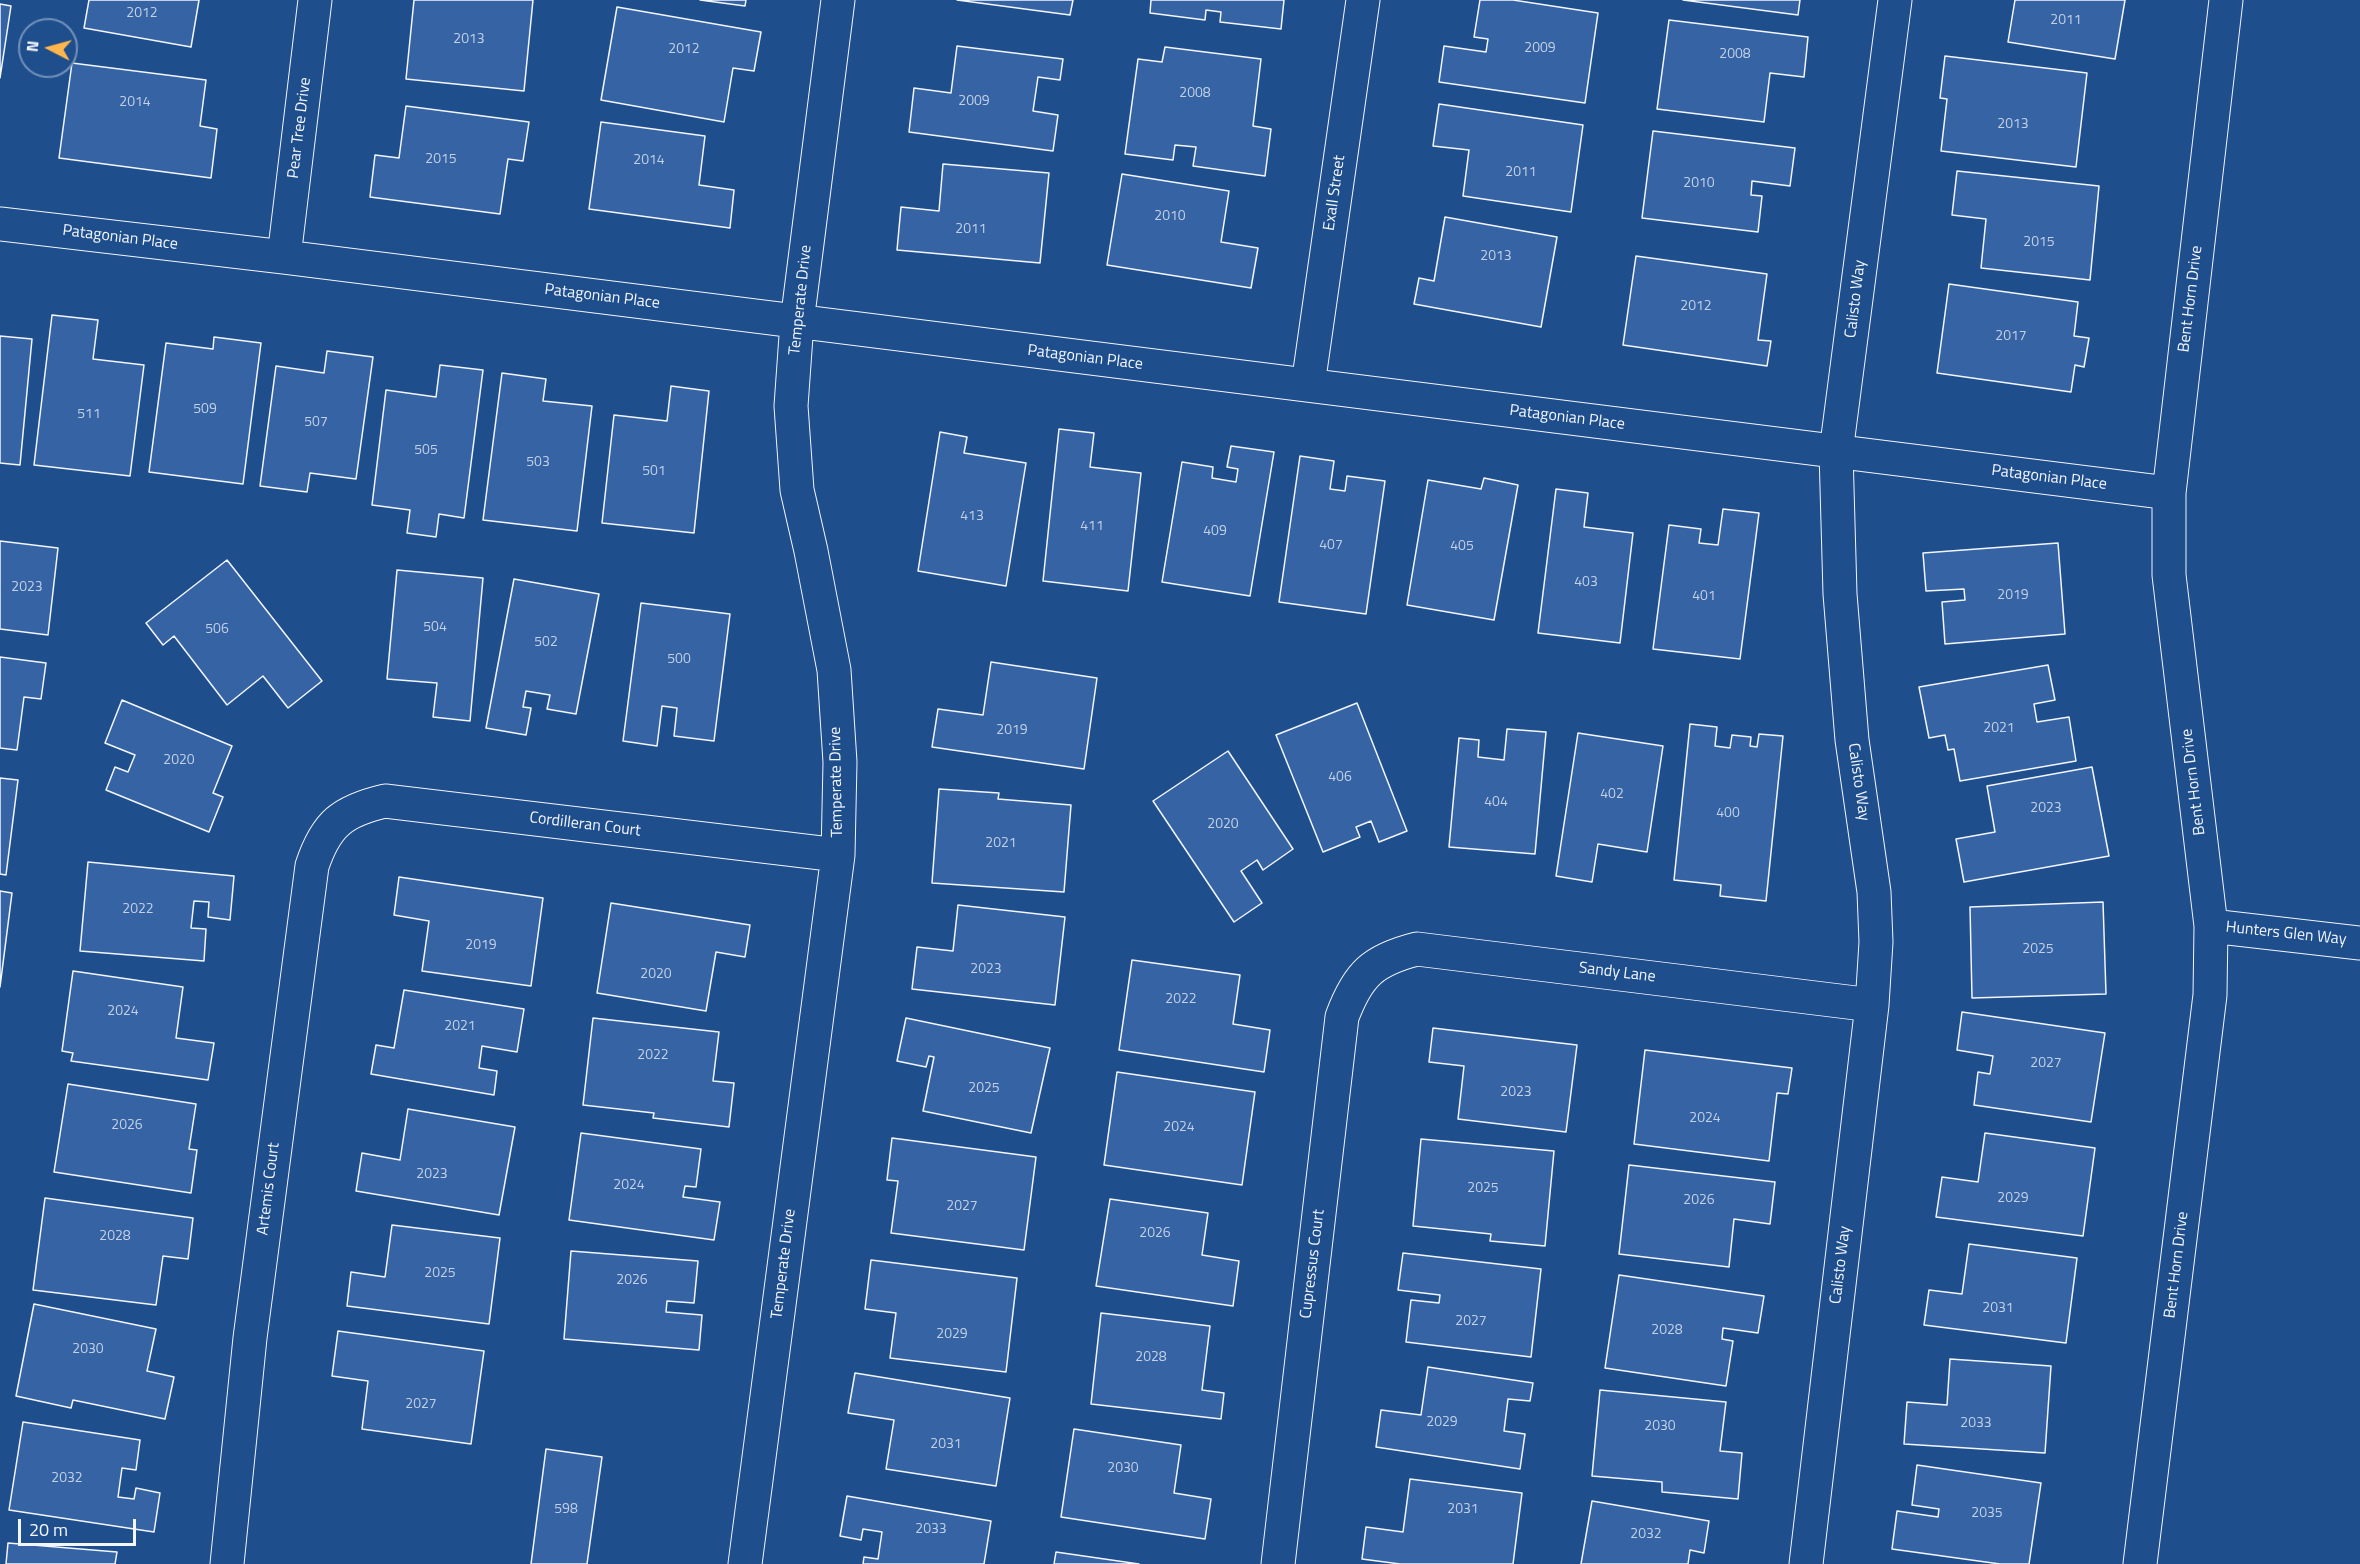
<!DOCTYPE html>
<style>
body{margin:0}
#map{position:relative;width:2360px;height:1564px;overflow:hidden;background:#1f4e8c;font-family:"Titillium Web",sans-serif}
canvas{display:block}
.north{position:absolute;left:18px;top:18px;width:60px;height:60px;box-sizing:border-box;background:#1f4e8c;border:2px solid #7391ba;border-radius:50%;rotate:276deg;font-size:16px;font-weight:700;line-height:24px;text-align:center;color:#f2f6ff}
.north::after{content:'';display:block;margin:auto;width:21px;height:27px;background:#ffb74d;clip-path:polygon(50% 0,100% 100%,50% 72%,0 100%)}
.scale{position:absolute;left:18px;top:1519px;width:118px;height:27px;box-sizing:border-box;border:3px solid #f2f6ff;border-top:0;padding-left:8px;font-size:18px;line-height:21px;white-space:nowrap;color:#f2f6ff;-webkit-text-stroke:4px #1f4e8c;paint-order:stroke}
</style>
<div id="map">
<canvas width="2360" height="1564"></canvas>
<div class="north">N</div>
<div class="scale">20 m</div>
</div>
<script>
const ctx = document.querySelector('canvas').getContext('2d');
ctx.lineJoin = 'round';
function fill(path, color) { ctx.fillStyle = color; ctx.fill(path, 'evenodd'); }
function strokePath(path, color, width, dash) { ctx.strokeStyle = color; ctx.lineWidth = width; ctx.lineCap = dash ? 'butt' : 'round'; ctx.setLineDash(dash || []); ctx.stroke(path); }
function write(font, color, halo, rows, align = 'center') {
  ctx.font = font + ' "Titillium Web",sans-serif'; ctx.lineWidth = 4.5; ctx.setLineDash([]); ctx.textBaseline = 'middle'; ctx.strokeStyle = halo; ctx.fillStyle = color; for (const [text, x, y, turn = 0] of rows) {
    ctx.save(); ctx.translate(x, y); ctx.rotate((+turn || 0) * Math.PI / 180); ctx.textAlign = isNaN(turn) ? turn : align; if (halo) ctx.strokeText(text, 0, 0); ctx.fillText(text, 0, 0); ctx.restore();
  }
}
const building = new Path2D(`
 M89 0H199L191 47 84 28Z
 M414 0H533L524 91 406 79Z
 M700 0H746L745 6Z
 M957 0H1073L1070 15Z
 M1151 0H1284L1281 29 1220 22 1221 12 1206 10 1205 20 1150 13Z
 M1480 0H1513L1598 13 1585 103 1439 82 1444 46 1486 52 1488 39 1474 37Z
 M1683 0H1800L1798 15Z
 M2015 0H2125L2115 59 2008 42Z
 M0 4 11 6 0 78Z
 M617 7 761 32 754 71 733 68 724 122 601 100Z
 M1669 20 1808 37 1804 77 1770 73 1764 122 1657 109Z
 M957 46 1063 59 1060 80 1038 77 1033 111 1058 115 1053 151 909 132 914 88 951 93Z
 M1165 47 1261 59 1253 126 1271 129 1265 176 1193 166 1196 147 1175 145 1173 160 1125 154 1138 59 1162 62Z
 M1945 56 2087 73 2076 167 1941 151 1947 99 1940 98Z
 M72 63 206 80 200 126 217 129 211 178 59 158Z
 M1439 104 1583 125 1571 212 1463 196 1469 150 1433 146Z
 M406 106 529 122 523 161 508 159 500 214 370 197 375 155 399 158Z
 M601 122 705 136 699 185 734 190 730 228 589 209Z
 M1653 131 1795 148 1790 186 1752 181 1751 195 1762 196 1758 232 1642 218Z
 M943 164 1049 173 1040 263 897 250 901 207 939 211Z
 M1957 171 2099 186 2090 280 1981 268 1986 219 1952 215Z
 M1122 174 1229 191 1221 242 1258 248 1251 288 1107 265Z
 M1445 217 1557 237 1541 327 1414 304 1419 278 1434 281Z
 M1636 256 1767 274 1758 340 1771 341 1767 366 1623 345Z
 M1949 284 2078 302 2074 336 2089 338 2084 367 2075 365 2071 392 1937 373Z
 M52 315 98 320 93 359 144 365 130 476 34 465Z
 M0 336 32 339 20 465 0 463Z
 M214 337 261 343 243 484 149 472 166 343 213 349Z
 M327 351 373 357 356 479 310 473 307 492 260 486 276 366 324 373Z
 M440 365 483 370 464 518 439 514 436 537 407 533 410 510 372 505 386 390 436 397Z
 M502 373 546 379 543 401 592 406 577 531 483 520Z
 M671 386 709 391 694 533 602 523 614 415 667 421Z
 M1059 429 1094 433 1090 467 1141 473 1128 591 1043 581Z
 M940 432 967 437 964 453 1026 463 1006 586 918 571Z
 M1231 446 1274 452 1250 596 1162 582 1182 462 1213 467 1212 478 1236 482 1238 469 1227 467Z
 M1300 456 1334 461 1330 489 1345 491 1347 476 1385 481 1366 614 1279 602Z
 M1484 478 1518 485 1494 620 1407 605 1428 480 1481 489Z
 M1556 489 1588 493 1584 527 1633 533 1620 643 1538 633Z
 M1723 509 1759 513 1740 659 1653 649 1669 525 1701 529 1699 543 1718 545Z
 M0 541 58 548 48 635 0 629Z
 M2058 543 2065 634 1945 644 1942 602 1965 600 1964 589 1926 591 1923 553Z
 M227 560 322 681 288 708 263 676 227 705 174 636 163 645 146 623Z
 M397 570 483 578 470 721 433 717 437 683 387 679Z
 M514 579 599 594 576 714 547 709 550 695 526 691 523 707 531 708 526 735 486 728Z
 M641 603 730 614 714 741 674 736 677 708 662 706 657 746 623 741Z
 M0 657 46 663 41 699 24 697 17 750 0 748Z
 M991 662 1097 678 1084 769 932 747 938 709 983 715Z
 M2048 665 2055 700 2034 704 2037 722 2069 717 2076 761 1960 781 1954 749 1948 750 1945 735 1929 738 1919 687Z
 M122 700 232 746 213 793 223 797 209 832 106 790 115 767 128 772 135 755 105 743Z
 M1357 703 1407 831 1379 842 1371 821 1356 827 1360 837 1323 852 1276 735Z
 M1690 724 1717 727 1715 746 1730 748 1732 735 1751 737 1750 746 1757 747 1759 734 1783 736 1766 901 1720 896 1721 885 1674 880Z
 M1507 729 1546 732 1535 854 1449 847 1459 738 1479 740 1478 757 1504 760Z
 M1578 733 1663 746 1647 852 1598 844 1592 882 1556 876Z
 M1228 751 1293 849 1263 870 1257 860 1241 871 1262 903 1234 922 1153 801Z
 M2092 767 2109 856 1964 882 1956 839 1995 832 1987 786Z
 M0 778 18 780 6 875 0 874Z
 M939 789 999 793 998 799 1071 805 1064 892 932 883Z
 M88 862 234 876 230 920 208 917 209 902 194 901 191 928 206 929 204 961 80 951Z
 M399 877 543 898 531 986 422 971 429 921 394 915Z
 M0 891 12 893 0 987Z
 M2103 902 2106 994 1972 998 1970 907Z
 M611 903 750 925 745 957 716 952 706 1011 597 993Z
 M958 905 1065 917 1055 1005 912 989 917 947 953 951Z
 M1132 960 1240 975 1233 1024 1270 1030 1264 1072 1119 1050Z
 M73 971 183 987 176 1038 214 1043 208 1080 71 1061 73 1053 62 1051Z
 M404 990 524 1009 517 1052 482 1046 479 1068 497 1071 494 1095 371 1074 376 1045 394 1048Z
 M1962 1012 2105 1033 2091 1122 1974 1105 1978 1072 1990 1074 1993 1056 1957 1050Z
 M593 1018 719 1032 713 1081 734 1083 729 1127 653 1118 654 1113 583 1105Z
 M906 1018 1050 1048 1031 1133 923 1111 934 1057 929 1056 926 1067 897 1061Z
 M1433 1028 1577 1045 1566 1132 1458 1119 1464 1066 1429 1062Z
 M1645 1050 1792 1068 1788 1094 1777 1093 1769 1161 1634 1144Z
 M1117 1072 1255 1092 1242 1185 1104 1165Z
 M68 1084 196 1104 189 1149 197 1150 191 1193 54 1172Z
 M408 1109 515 1127 499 1215 356 1191 362 1153 400 1160Z
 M581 1133 701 1149 696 1187 685 1186 683 1197 720 1202 714 1240 569 1220Z
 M1985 1133 2095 1148 2083 1236 1936 1217 1942 1177 1978 1182Z
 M892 1138 1036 1157 1024 1250 891 1233 898 1181 887 1180Z
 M1421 1139 1554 1151 1545 1246 1490 1241 1491 1234 1413 1226Z
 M1629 1165 1775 1182 1770 1224 1734 1219 1729 1267 1619 1254Z
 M45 1198 193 1218 188 1259 163 1256 156 1305 33 1290Z
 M1110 1199 1208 1213 1202 1255 1239 1261 1233 1306 1096 1286Z
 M392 1225 500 1238 489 1324 347 1306 351 1272 385 1277Z
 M1969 1244 2077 1258 2066 1343 1924 1325 1929 1290 1962 1294Z
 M571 1251 698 1261 694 1303 667 1301 666 1312 702 1315 699 1350 564 1339Z
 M1403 1253 1541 1269 1531 1357 1406 1342 1411 1300 1439 1303 1440 1295 1398 1290Z
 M871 1260 1017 1278 1006 1372 890 1358 896 1313 865 1309Z
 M1619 1275 1764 1296 1758 1333 1723 1328 1722 1339 1733 1341 1726 1386 1605 1368Z
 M34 1304 156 1329 147 1371 174 1377 165 1419 73 1400 71 1408 16 1396Z
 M1101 1313 1210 1326 1202 1390 1224 1393 1221 1419 1091 1404Z
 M338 1331 484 1351 471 1444 362 1429 368 1381 332 1376Z
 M1950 1359 2051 1366 2045 1453 1904 1444 1907 1402 1947 1405Z
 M1428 1367 1533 1383 1530 1401 1508 1399 1504 1431 1525 1434 1520 1469 1376 1447 1381 1410 1421 1415Z
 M855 1373 1010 1398 996 1486 886 1469 894 1420 848 1413Z
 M1600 1390 1726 1402 1720 1451 1742 1453 1738 1499 1662 1492V1482L1592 1476Z
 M23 1422 140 1440 136 1470 122 1468 118 1497 134 1499 136 1488 160 1493 154 1532 9 1510Z
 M1074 1429 1181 1445 1174 1493 1211 1499 1205 1539 1061 1517Z
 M546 1449 602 1457 587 1564H531Z
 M1917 1465 2041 1483 2029 1564H2000L1892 1549 1897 1511 1938 1517 1939 1509 1912 1505Z
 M1410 1479 1522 1493 1513 1564H1400L1362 1559 1366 1527 1403 1532Z
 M847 1496 991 1521 984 1564H863L864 1557 878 1559 882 1532 863 1529 861 1540 840 1536Z
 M1592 1501 1709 1521 1704 1553 1690 1550 1688 1564H1581Z
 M8 1543 117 1552 115 1564H6Z
 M1056 1552 1139 1564H1054Z`);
fill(building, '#3563a3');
strokePath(building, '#f2f6ff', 1.5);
const minor = new Path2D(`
 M0 224 284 257 2169 493
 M284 257 315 0
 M1308 385 1363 0
 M2211 926 2360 943
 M227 1564 250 1338 312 866C326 824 342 811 385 801L838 855
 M745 1564 838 855 840 762 834 670 811 551 797 490 791 406 797 322 838 0
 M1278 1564 1342 1017C1358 974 1373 960 1417 949L1872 1005
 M1806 1564 1872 1005 1876 942 1874 892 1852 740 1840 594 1836 452 1895 0
 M2140 1564 2210 995 2211 926 2169 575V493L2226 0`);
strokePath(minor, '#f2f6ff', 35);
strokePath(minor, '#1f4e8c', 33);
write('14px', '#c3d1e8', null, [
 ["2012",142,14],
 ["2011",2066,21],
 ["2013",469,40],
 ["2009",1540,49],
 ["2012",684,50],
 ["2008",1735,55],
 ["2008",1195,94],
 ["2009",974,102],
 ["2014",135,103],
 ["2013",2013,125],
 ["2015",441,160],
 ["2014",649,161],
 ["2011",1521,173],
 ["2010",1699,184],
 ["2010",1170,217],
 ["2011",971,230],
 ["2015",2039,243],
 ["2013",1496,257],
 ["2012",1696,307],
 ["2017",2011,337],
 ["509",205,410],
 ["511",89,415],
 ["507",316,423],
 ["505",426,451],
 ["503",538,463],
 ["501",654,472],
 ["413",972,517],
 ["411",1092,527],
 ["409",1215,532],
 ["407",1331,546],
 ["405",1462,547],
 ["403",1586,583],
 ["2023",27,588],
 ["2019",2013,596],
 ["401",1704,597],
 ["504",435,628],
 ["506",217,630],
 ["502",546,643],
 ["500",679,660],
 ["2021",1999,729],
 ["2019",1012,731],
 ["2020",179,761],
 ["406",1340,778],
 ["402",1612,795],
 ["404",1496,803],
 ["2023",2046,809],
 ["400",1728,814],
 ["2020",1223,825],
 ["2021",1001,844],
 ["2022",138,910],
 ["2019",481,946],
 ["2025",2038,950],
 ["2023",986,970],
 ["2020",656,975],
 ["2022",1181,1000],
 ["2024",123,1012],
 ["2021",460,1027],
 ["2022",653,1056],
 ["2027",2046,1064],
 ["2025",984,1089],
 ["2023",1516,1093],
 ["2024",1705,1119],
 ["2026",127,1126],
 ["2024",1179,1128],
 ["2023",432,1175],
 ["2024",629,1186],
 ["2025",1483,1189],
 ["2029",2013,1199],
 ["2026",1699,1201],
 ["2027",962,1207],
 ["2026",1155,1234],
 ["2028",115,1237],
 ["2025",440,1274],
 ["2026",632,1281],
 ["2031",1998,1309],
 ["2027",1471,1322],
 ["2028",1667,1331],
 ["2029",952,1335],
 ["2030",88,1350],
 ["2028",1151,1358],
 ["2027",421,1405],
 ["2029",1442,1423],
 ["2033",1976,1424],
 ["2030",1660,1427],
 ["2031",946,1445],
 ["2030",1123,1469],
 ["2032",67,1479],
 ["598",566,1510],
 ["2031",1463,1510],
 ["2035",1987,1514],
 ["2033",931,1530],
 ["2032",1646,1535]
]);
write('16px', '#f2f6ff', '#1f4e8c', [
 ["Pear Tree Drive",300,128,-83],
 ["Exall Street",1335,193,-82],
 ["Patagonian Place",120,238,7],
 ["Patagonian Place",602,297,7],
 ["Calisto Way",1856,299,-83],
 ["Bent Horn Drive",2191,299,-83],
 ["Temperate Drive",801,300,-84],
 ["Patagonian Place",1085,358,7],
 ["Patagonian Place",1567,418,7],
 ["Patagonian Place",2049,478,7],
 ["Temperate Drive",837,782,-91],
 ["Calisto Way",1858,782,82],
 ["Bent Horn Drive",2194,782,-97],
 ["Cordilleran Court",585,825,7],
 ["Hunters Glen Way",2286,934,6],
 ["Sandy Lane",1617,973,7],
 ["Artemis Court",269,1189,-83],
 ["Temperate Drive",784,1264,-83],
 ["Cupressus Court",1313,1264,-83],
 ["Calisto Way",1841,1265,-83],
 ["Bent Horn Drive",2177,1265,-83]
]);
</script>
